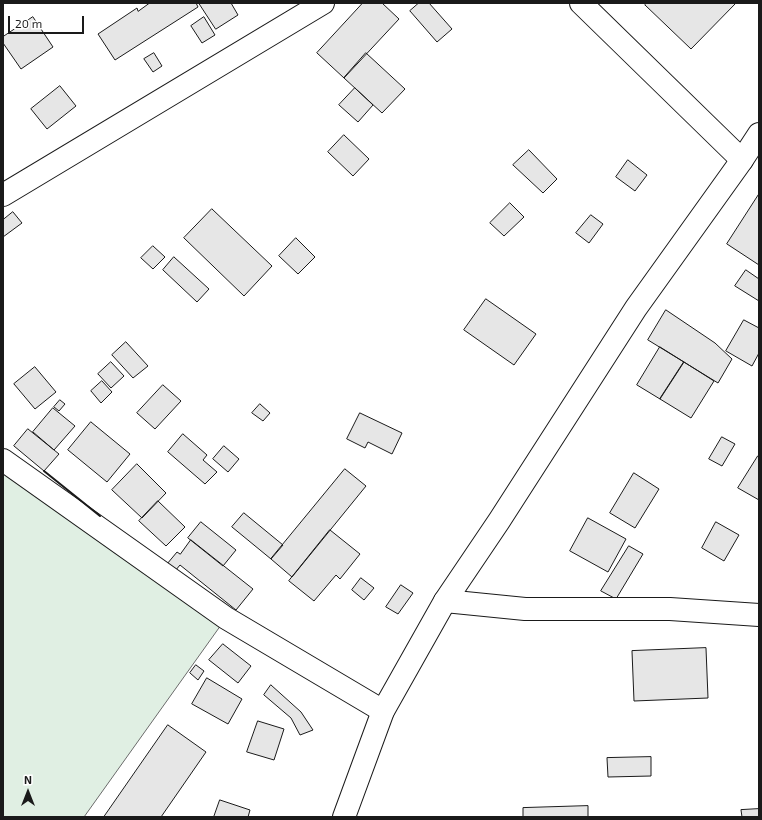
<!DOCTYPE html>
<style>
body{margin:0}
#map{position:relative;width:762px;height:820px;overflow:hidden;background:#fff;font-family:"Exo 2",sans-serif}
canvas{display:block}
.frame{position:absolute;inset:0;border:4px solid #1a1a1a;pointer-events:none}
.north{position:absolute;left:8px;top:772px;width:40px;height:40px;-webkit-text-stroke:3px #fff;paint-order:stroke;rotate:0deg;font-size:11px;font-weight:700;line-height:16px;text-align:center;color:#1a1a1a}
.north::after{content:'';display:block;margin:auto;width:14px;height:18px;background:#1a1a1a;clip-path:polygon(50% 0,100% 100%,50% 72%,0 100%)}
.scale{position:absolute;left:8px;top:16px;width:76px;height:18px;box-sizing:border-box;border:2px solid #1a1a1a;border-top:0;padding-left:5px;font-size:12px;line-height:14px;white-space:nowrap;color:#1a1a1a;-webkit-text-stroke:3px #fff;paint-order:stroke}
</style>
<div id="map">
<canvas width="762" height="820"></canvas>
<div class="frame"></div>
<div class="north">N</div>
<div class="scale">20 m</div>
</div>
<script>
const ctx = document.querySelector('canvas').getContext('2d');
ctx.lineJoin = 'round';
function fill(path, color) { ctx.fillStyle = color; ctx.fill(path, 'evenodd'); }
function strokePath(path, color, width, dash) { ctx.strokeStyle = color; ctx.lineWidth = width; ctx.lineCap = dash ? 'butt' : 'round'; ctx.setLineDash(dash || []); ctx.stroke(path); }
const green = new Path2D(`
 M3 470 221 625 84 817H3Z`);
fill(green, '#e0efe3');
strokePath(green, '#6a6a6a', 1);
const building = new Path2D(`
 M150 3H196L198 7 115 60 98 34 137 8 138 11Z
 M199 3H231L238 15 216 29Z
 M363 3H382L399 19 344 78 317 53Z
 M419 3H429L452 29 437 42 410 11Z
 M647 3H736L691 49 645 5Z
 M33 17 53 47 21 69 3 43V37Z
 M204 17 215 35 202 43 191 26Z
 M154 53 162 66 153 72 144 59Z
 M366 53 405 89 382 113 344 78Z
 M60 86 76 106 47 129 31 109Z
 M355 88 373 105 358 122 339 105Z
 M344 135 369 159 353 176 328 152Z
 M529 150 557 179 543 193 513 165Z
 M628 160 647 175 635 191 616 177Z
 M759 194V265L727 244Z
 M510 203 524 217 504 236 490 223Z
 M212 209 272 266 244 296 184 238Z
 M13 212 22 223 3 237V220Z
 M591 215 603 224 589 243 576 233Z
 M296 238 315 257 298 274 279 256Z
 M153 246 165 257 153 269 141 258Z
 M174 257 209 289 197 302 163 270Z
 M746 270 759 279V301L735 286Z
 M486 299 536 334 514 365 464 330Z
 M666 310 715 343 732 359 718 383 648 340Z
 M744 320 759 328V353L752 366 726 351Z
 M126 342 148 366 133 378 112 355Z
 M660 347 684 362 660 399 637 385Z
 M111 362 124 376 111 388 98 374Z
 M684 362 714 381 691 418 660 399Z
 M35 367 56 392 35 409 14 384Z
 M102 381 112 392 101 403 91 391Z
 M163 385 181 401 155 429 137 413Z
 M60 400 65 404 59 411 54 407Z
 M260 404 270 413 263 421 252 413Z
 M53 408 75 426 54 450 33 432Z
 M360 413 402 433 392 454 368 442 365 448 347 439Z
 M91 422 130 454 107 482 68 450Z
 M28 429 59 454 44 471 14 446Z
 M183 434 207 455 203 460 217 472 205 484 168 452Z
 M722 437 735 444 722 466 709 459Z
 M224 446 239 459 228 472 213 459Z
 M758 456H759V500L738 488Z
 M137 464 166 493 142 518 112 490Z
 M345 469 366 486 292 577 271 559Z
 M634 473 659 489 635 528 610 513Z
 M158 501 185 527 166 546 139 521Z
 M244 513 283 545 271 559 232 527Z
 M588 518 626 539 608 572 570 551Z
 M201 522 236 550 223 566 188 538Z
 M716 522 739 535 724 561 702 548Z
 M330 530 360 554 340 579 336 575 314 601 289 581Z
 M191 540 253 589 236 610 180 565 175 571 167 564 177 552 180 554Z
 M629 546 643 554 616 599 601 591Z
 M361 578 374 588 364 600 352 590Z
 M401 585 413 593 398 614 386 607Z
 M223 644 251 666 238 683 209 660Z
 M706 648 708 698 634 701 632 651Z
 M196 665 204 671 198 680 190 673Z
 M207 678 242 699 228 724 192 704Z
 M271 685 301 712 313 730 300 735 291 718 264 695Z
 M258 721 284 729 274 760 247 752Z
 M168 725 206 752 161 817H104Z
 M651 757V776L608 777 607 758Z
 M220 800 250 810 248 817H214Z
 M588 806V817H523V808Z
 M759 809V817H742L741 810Z`);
fill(building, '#e6e6e6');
strokePath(building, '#1a1a1a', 1);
const minor = new Path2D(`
 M581 3 742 160
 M3 195 323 3
 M3 460 226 618 383 711
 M445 601 525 609H670L759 615`);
const primary = new Path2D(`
 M344 817 383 711 445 601 499 521 636 308 742 160 759 134`);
strokePath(minor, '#1a1a1a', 24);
strokePath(primary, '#1a1a1a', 24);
strokePath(minor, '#fff', 22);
strokePath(primary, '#fff', 22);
strokePath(new Path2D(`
 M44 471 100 516`), '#1a1a1a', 2);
</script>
